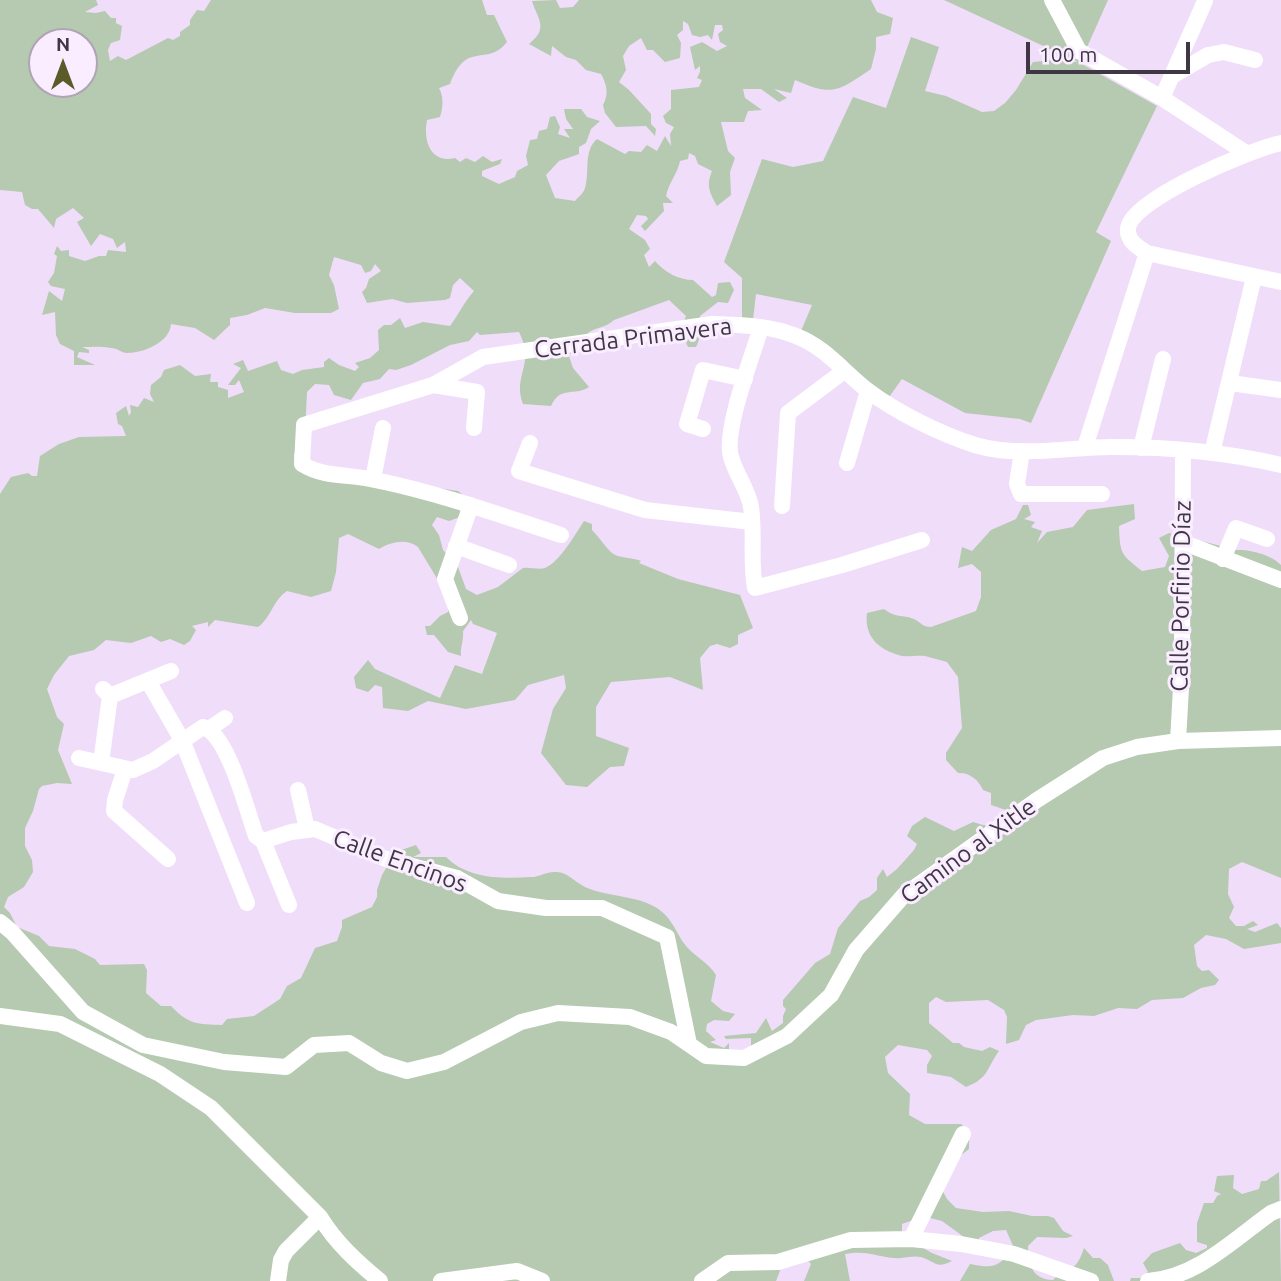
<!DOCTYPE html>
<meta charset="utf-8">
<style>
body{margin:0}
#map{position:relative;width:1281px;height:1281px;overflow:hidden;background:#f0ddfa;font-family:Ubuntu,sans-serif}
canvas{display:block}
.north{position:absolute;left:28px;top:28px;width:70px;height:70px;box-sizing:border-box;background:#f9edff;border:2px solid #afa4b4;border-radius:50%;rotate:0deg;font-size:19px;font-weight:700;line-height:28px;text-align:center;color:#3f3743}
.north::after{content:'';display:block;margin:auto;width:24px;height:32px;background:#5a5b28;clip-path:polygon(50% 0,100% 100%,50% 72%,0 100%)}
.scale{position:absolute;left:1026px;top:42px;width:164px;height:32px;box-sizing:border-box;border:4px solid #3f3743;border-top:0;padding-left:9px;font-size:21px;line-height:24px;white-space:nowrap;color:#3f3743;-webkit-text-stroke:5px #f9edff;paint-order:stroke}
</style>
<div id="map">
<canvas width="1281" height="1281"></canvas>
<div class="north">N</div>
<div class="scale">100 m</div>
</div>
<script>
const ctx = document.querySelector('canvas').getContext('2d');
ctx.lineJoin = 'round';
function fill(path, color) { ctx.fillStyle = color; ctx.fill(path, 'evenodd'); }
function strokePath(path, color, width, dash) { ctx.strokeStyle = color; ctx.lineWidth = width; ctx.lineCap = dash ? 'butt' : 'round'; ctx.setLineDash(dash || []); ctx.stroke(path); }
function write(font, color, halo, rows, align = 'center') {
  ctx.font = font + ' Ubuntu,sans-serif'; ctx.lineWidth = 6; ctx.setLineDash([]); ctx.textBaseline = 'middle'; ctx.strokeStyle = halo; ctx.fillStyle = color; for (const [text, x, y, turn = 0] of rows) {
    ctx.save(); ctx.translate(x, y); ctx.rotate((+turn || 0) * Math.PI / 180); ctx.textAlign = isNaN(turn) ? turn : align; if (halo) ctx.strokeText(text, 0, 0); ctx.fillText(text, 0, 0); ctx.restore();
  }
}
fill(new Path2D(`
 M0 0H96L98 5 85 12 96 13 105 11 111 18H116V23L122 26 120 40 111 43 108 50 110 61 118 56 126 60 168 38 173 40 180 36V32L190 25V20L197 10 204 11 211 0H482L487 15H494L507 42C486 68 467 39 450 84L439 88C444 97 443 107 440 117L427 120C423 140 430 164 455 158L460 162 466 158 475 162 483 156 492 162 502 159 500 164 482 171V176L499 184 515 177 517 171 528 165 526 156 530 140 537 139 539 131 547 129 550 117 555 116 560 127 558 134 570 138 564 129H573L566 119 564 109H581L587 117 600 121 591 129 586 143 579 147V154L559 161 546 175 555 198 575 201C578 197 584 193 585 188 590 172 583 151 597 139L625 154 629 151 641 152 647 145 657 151 665 136 671 146 670 134 674 127 666 123 663 116 671 109V90L699 87 702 80 697 78 700 72V66L695 70 690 47 702 42 717 51 727 46 720 42 718 34 723 30 722 25H715L712 40 708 35 700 37 692 35 688 24 683 21V30L677 35 681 43 680 58 665 62 653 50H647L641 38 629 46 623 56 626 70 619 82 629 90 651 114V124L656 129 655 136 646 126 616 127 605 113 603 105C609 94 607 85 601 74L586 70 576 60 566 57 552 46 551 56 529 44C549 28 538 20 532 1L556 0 560 8 573 7 579 0H871L877 12 893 18 890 34 876 37V49L871 69C838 91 833 97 795 80L791 93 774 89 787 98 779 102 761 89H743L745 98 762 110 748 111 744 122H721L728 151 735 158 730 172 731 195 717 206C709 192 706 185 712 171L698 164 695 156 689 153 688 159 680 161C677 175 669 182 666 196L673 203H663L664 211 645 231 641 226 648 219 646 216 637 215 629 229 645 240 650 249 644 255 649 267 655 261C664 272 679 280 693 280L712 297 716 295 718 283 730 282 734 290 728 303 718 302 700 316 701 335 696 347H688C683 336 681 327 686 316L669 300 614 320C606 328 596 327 588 333 580 339 574 348 569 356L573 368 589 387C573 397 561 385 551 406L523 404C512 375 536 365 519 332L480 335 477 332 469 341 450 345 411 365 396 370 389 369 380 379 363 383 351 400 334 395 329 385 315 384 307 392 305 432 301 444 294 454V464L376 479 388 475 393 481 458 491 463 495 460 517 449 521 437 517 432 525 439 535 443 550 458 567 466 589 477 595 498 587 523 568C530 567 539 570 545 568 560 562 576 533 584 521L592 524V530C598 536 607 549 612 553 620 559 632 557 641 561L639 563 678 579 740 595 753 628 738 635V644L730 648 717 644 710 646 700 658 703 690 670 677 611 682 596 707V736L629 748 624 766 610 767 587 787 566 785 541 753 553 709 566 688 564 675 528 685 515 700 466 709 428 701 408 711 383 708 382 687 375 685 368 692 356 688 354 677 368 660 375 669 440 698 455 665 482 674 497 633 473 624 471 620 463 631C464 640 460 647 461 656L448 652 434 635H427L425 626H430L440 616 448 612 450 600 418 547C406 538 391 542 379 549L348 534 339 538 336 572 331 591 311 597 287 591C273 600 271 618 258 627L215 620 208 627V622L192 626 196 630 190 641 184 645 170 639 161 642 151 636 131 643 106 640 94 650 69 656 54 675 47 689 57 717 64 724 58 750 72 784 57 783 42 786 39 789 33 811 25 828V846L32 860 33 872 24 887 8 897 4 907 10 913 17 927 39 936 49 946 75 949 95 959 100 965 144 964 147 970 146 993 161 1006H171C189 1025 197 1024 222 1025L227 1019 254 1016 280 999 287 986 301 978 315 948 337 941 342 927V920L372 907 377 897V890L382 875 391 860 401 850 416 845 421 853 413 857H446C468 879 502 879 531 877 540 877 547 871 557 872 570 873 577 885 590 889 612 897 642 896 661 911 673 920 677 935 686 946 695 957 708 962 716 975L711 1001 723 1011 735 1014 729 1021 714 1020 707 1024 706 1031 716 1040 710 1042 724 1048 729 1043V1050L751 1055V1038L726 1039 724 1036 756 1033 766 1018 772 1031 783 1023V1016L786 1009 783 1006V1000L815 963 830 954 838 928 860 901 869 897 877 890V878L883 869 887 877 897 869 914 850 917 844 907 836 912 826 925 817 954 831 973 822 983 825 1002 824 1006 810 991 805V793L983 790C979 780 969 772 958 773L946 760V753L962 728 958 677 947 662C940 660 932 658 925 656 917 655 909 657 902 656 878 650 864 636 867 613L884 609C897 619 902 614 914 619 922 623 922 627 931 627L976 611 981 597V572L972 564 958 568 962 547 972 551 991 530 1016 519 1023 505H1028L1031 515 1024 519 1035 522 1031 527 1042 531 1037 543 1047 532 1073 527 1087 510 1134 504 1135 519 1119 526C1120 553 1120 554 1142 571L1165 567 1169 556 1159 538 1169 533 1237 550C1249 549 1272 555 1281 565V878L1242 862 1229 869 1228 894 1234 907 1229 918 1236 926H1244L1253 921 1258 925 1247 929 1255 932 1277 923 1281 928V943L1244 949 1226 939 1206 935 1194 945 1197 966 1202 971 1209 970 1219 980 1215 985 1201 988 1183 998 1152 1000 1137 1009 1118 1008 1094 1016 1073 1015 1036 1020 1026 1025 1019 1040 1006 1044 1007 1017 1004 1010 988 1000 946 1002 936 997 929 1003V1023L953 1043H959L964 1047 982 1051 990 1047 999 1051C986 1069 989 1078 966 1087L951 1077 927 1073V1065L932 1056 927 1050 898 1045 885 1057 888 1073 910 1094 909 1115 925 1124H961L969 1131V1149L947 1166 939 1184 947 1199 956 1208 983 1212 1009 1211 1032 1216H1048L1054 1218 1063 1231 1073 1236 1066 1238 1037 1237 1028 1246C1028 1263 1032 1280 1053 1280 1067 1265 1075 1276 1084 1248L1093 1258H1100L1108 1265 1114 1281H960L970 1264C996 1269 997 1267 1014 1248L1006 1230 993 1231 979 1238V1248L942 1221 930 1218 916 1219 902 1224V1236L932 1253 952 1261C936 1269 936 1262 921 1257 913 1255 902 1259 894 1258 874 1256 866 1250 845 1254L850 1281H804L811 1264 804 1256 783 1263 776 1281H0V494L11 477 28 473 32 476H37L40 456 59 444 79 437 126 436 122 426 118 424 116 413 126 406 129 416 131 412 130 405 138 407 144 398 154 402 150 394 151 385 161 377 164 370 180 365 195 376 211 374 210 382H218V387L228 390V398L244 392 239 380 235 385H228L241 368 233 364 243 360 248 371 277 361 281 370 293 374 302 370 324 367V362L329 358 339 365 355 371 359 367 355 363 370 358 379 350 378 330 384 325H391L400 318 405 328 423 322 450 326C459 314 464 302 474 291L460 278 453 285 450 298 445 300 407 303 392 299 367 303 362 292 366 288 369 279 381 271 375 264 371 271 365 273 361 265 334 257 329 275 334 285 339 309 331 313H295L265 308 247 315 230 318V325L214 340 195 328 171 324C170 342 144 353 127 353 122 353 117 348 111 348 102 346 92 347 82 347L89 350V353L79 352 77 357 95 365H74V351L60 344 56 335 55 312 42 315 49 291 62 301 65 289 51 286 48 282 54 273 57 256 54 254 57 246 61 251 69 250V256L85 261 99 256H106L108 250 126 252 125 242 117 248 113 239 100 234 91 246 77 222 84 218 73 208 56 219 54 228 38 209H32L25 205 22 192 0 190ZM42 42H84V84H42Z
 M944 0H1108L1080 63 1157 106 1096 232 1111 241 1031 423 1020 419 965 413 902 379 889 397 801 331 812 305 756 294 753 320H742V278L724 262 762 159 793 167 823 161 853 97 886 108 911 37 939 47 925 91 946 96 982 112 994 111 1005 103 1016 90 1033 62 1054 60 1078 62Z
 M1279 1172 1281 1281H1130L1131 1278H1140L1148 1272 1143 1263 1152 1253 1180 1243 1186 1250 1196 1253 1207 1248V1245L1197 1242V1223L1204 1203H1213L1217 1196 1221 1194 1214 1191 1217 1176 1234 1175 1233 1188 1242 1194 1259 1189 1261 1181H1266Z`), '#b6c9b1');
strokePath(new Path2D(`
 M1052 0 1079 51 1162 98 1246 153
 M1172 76 1208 55 1224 52 1255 60
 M1162 98 1205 1
 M1147 253 1281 282
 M761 327C753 355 723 431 731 457 736 475 748 489 751 507 755 534 750 562 755 588L842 565 922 540
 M1230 383 1281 390
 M433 385 477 392 474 428
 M703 429 687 424 703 370 745 379
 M530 443 519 471 645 510 752 522
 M1085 447 1147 253C1138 247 1127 241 1128 229 1129 200 1254 148 1281 143
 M1141 448 1163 359
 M1022 451 1017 484 1021 494H1102
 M1212 453 1254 277
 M847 463 868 391
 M373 479 383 428
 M782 506 788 413 844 371
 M561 535C500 515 439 493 375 480 351 474 324 478 302 464L304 425 433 385 483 357 712 324C740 325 769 325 796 336 825 347 843 371 867 390 896 412 940 434 975 445 1018 458 1069 447 1112 447 1169 447 1226 452 1281 465
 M1182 542 1281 580
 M456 546 509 565
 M1223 559 1236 528 1267 539
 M460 618 445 579 471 505
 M148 681 182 740 247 903
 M110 696 171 671
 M209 729 225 718
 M1178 741 1182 670 1183 451
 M79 758 133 770 153 761 203 727C228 734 247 811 256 836L263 841 291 832 315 829 386 859 457 878 498 901 546 908H602L667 937 689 1044
 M101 763 110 696 103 689
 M125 769 115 800 114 811 168 859
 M298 790 307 829
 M263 841 289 905
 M0 922 12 932 83 1012 143 1045 224 1062 286 1067 314 1045 349 1043 381 1063 407 1071 444 1062 521 1022 558 1013 630 1017 671 1032 706 1056 744 1058 787 1036 831 995 856 950 904 895 1037 800 1103 758 1137 747 1178 741 1281 738
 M0 1016 60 1024 160 1074 211 1108 320 1217C336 1243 357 1262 380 1281
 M911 1239 963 1134
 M278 1281 281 1260 286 1251 320 1217
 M441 1281 517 1271 542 1281
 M702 1281 728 1263 778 1262 851 1240 911 1239 961 1244 1014 1254 1091 1281
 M1148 1281C1196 1278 1233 1240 1271 1213L1281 1209`), '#fff', 16);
write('24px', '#3f3743', '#f9edff', [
 ["Cerrada Primavera",633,338,-7],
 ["Calle Porfirio Díaz",1181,596,-89],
 ["Camino al Xitle",968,851,-36],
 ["Calle Encinos",400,861,20]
]);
</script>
